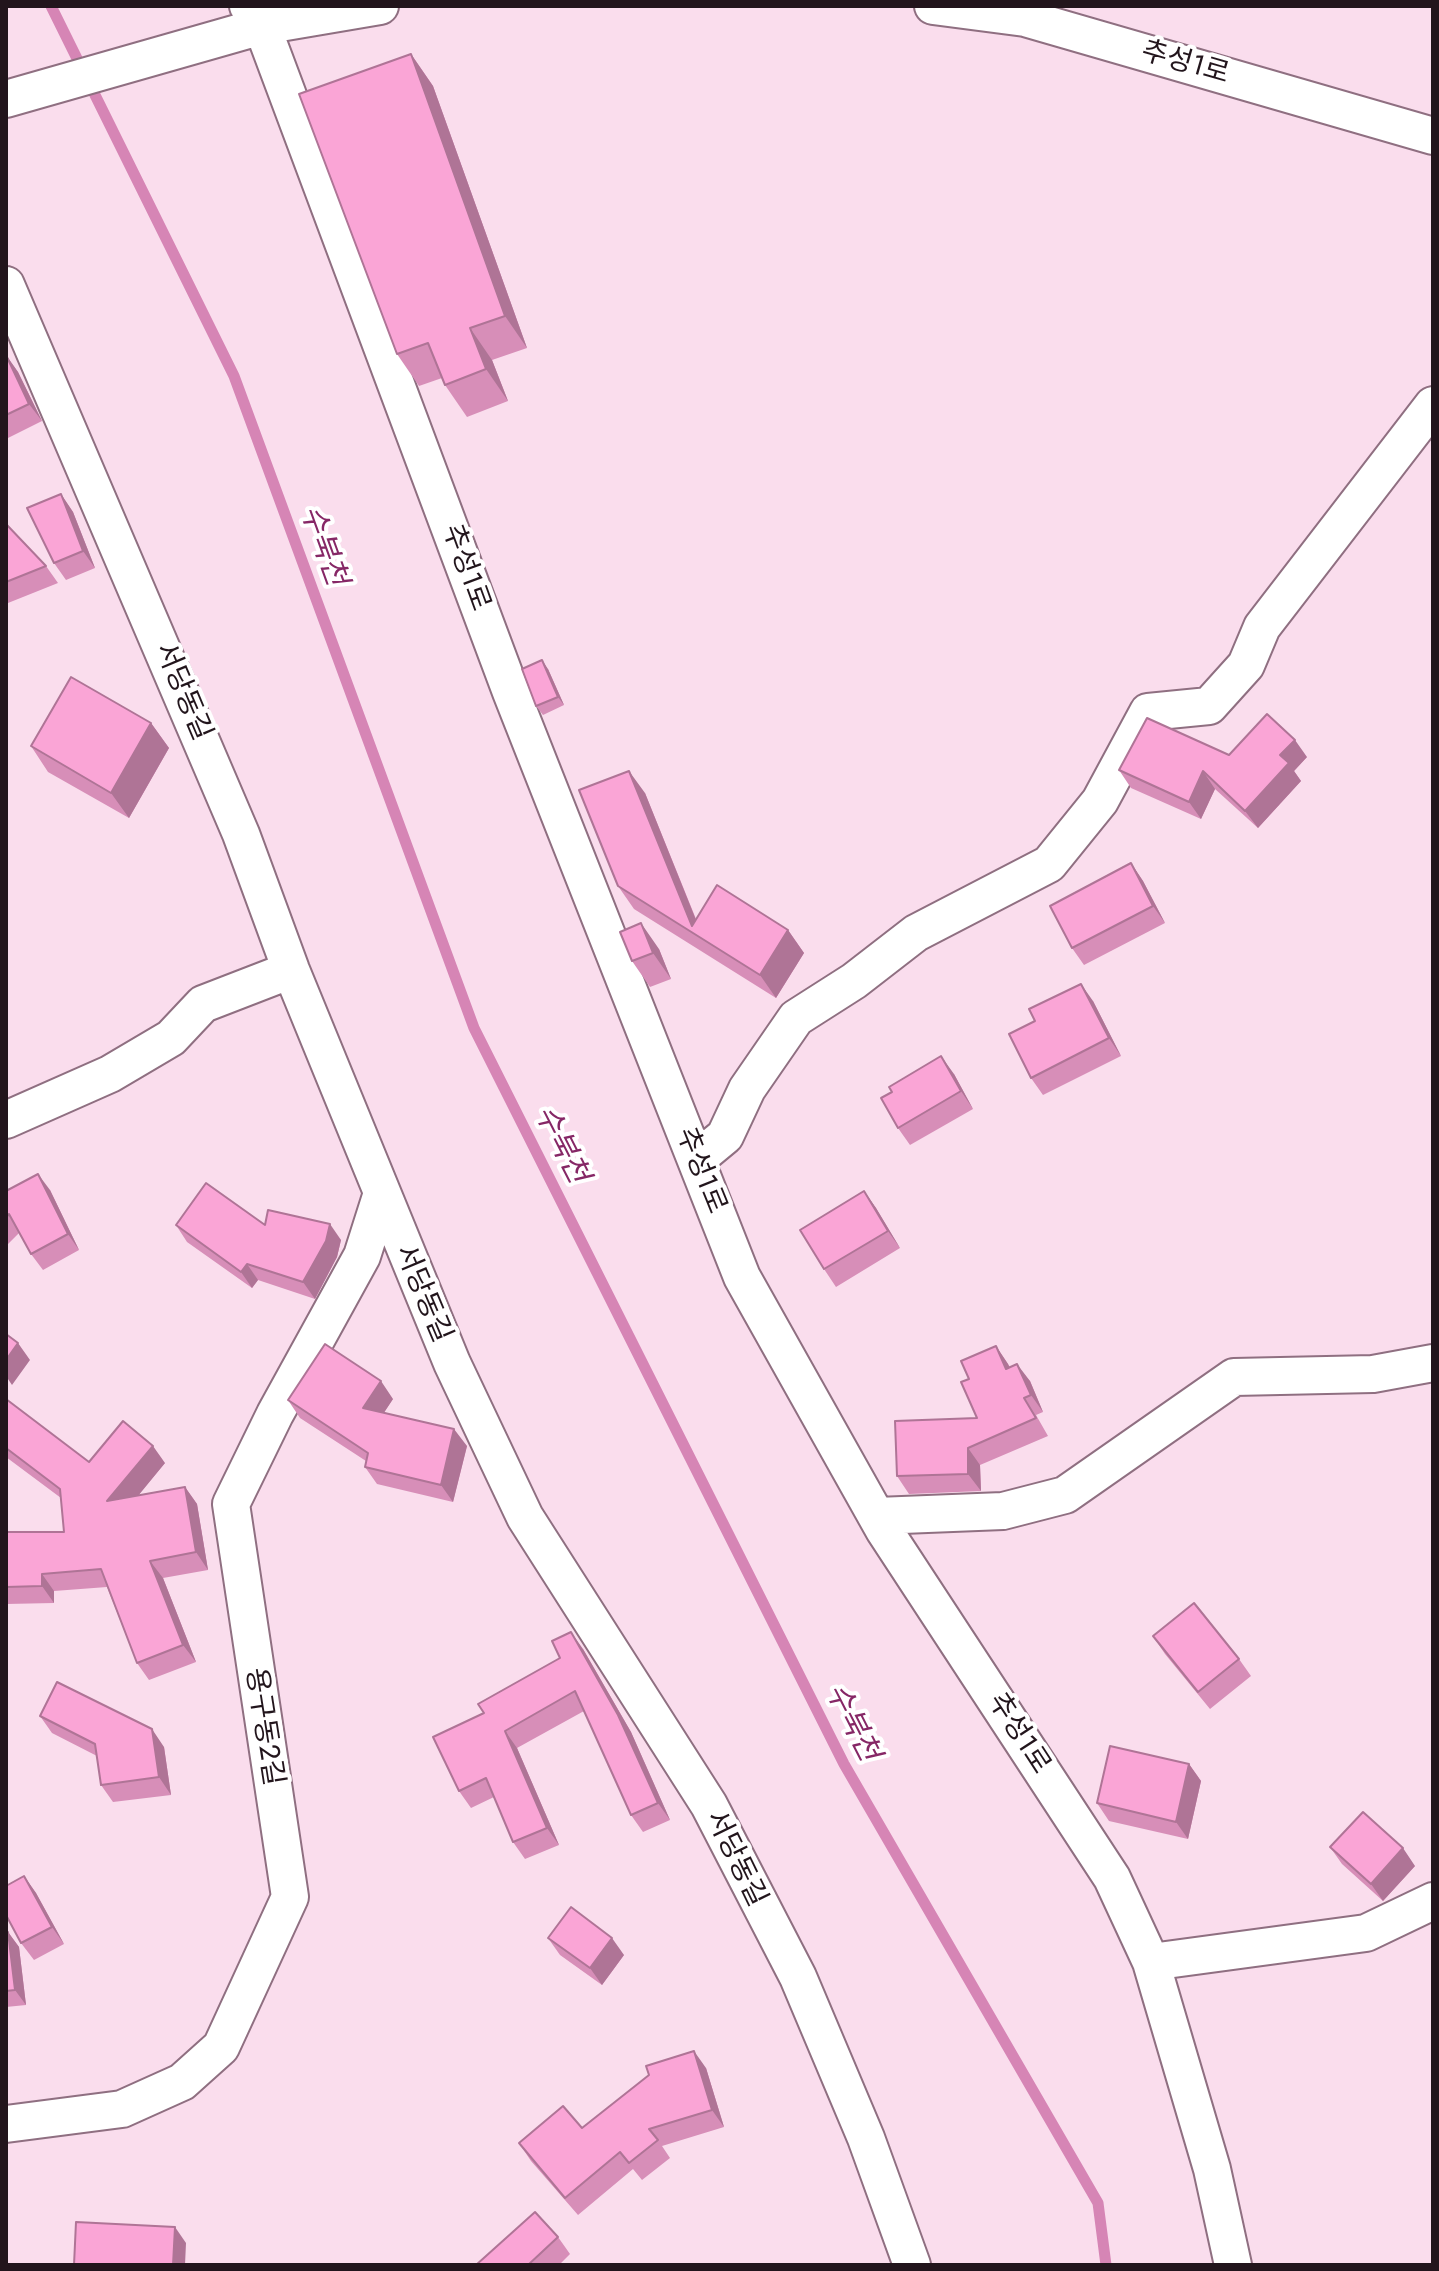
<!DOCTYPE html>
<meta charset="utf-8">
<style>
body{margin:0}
#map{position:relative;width:1439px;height:2271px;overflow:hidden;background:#fadded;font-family:Jost,sans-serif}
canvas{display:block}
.frame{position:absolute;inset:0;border:8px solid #22151c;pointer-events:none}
</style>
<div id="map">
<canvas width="1439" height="2271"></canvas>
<div class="frame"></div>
</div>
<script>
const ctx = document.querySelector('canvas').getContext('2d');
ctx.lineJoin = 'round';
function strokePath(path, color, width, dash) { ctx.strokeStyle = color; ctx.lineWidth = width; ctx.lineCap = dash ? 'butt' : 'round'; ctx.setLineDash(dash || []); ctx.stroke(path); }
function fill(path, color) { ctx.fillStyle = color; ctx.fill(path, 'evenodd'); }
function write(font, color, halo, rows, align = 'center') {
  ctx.font = font + ' Jost,"Noto Sans KR",sans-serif'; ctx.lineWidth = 8; ctx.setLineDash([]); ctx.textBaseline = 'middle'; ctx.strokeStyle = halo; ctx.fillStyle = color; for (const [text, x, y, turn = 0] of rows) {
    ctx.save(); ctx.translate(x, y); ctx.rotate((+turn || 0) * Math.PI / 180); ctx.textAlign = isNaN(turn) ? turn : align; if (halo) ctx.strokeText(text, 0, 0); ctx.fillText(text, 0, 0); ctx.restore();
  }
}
strokePath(new Path2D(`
 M51 6 234 376 474 1028 844 1764 1098 2203 1106 2265`), '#d685b5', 11);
const minor = new Path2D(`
 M248 6 262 26 511 692 742 1277 884 1530 1112 1878 1151 1962 1212 2169 1233 2265
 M933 6 1025 18 1433 136
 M6 99 262 26 380 6
 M6 285 241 834 291 970 452 1363 525 1517 709 1805 798 1977 866 2138 912 2265
 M6 1120 110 1074 171 1038 203 1004 291 970
 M696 1160 725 1136 747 1089 796 1018 854 981 916 933 1049 864 1100 801 1148 712 1209 706 1246 665 1262 627 1433 405
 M877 1516 1003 1511 1065 1495 1234 1377 1373 1374 1433 1363
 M1151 1962 1366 1933 1433 1901
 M6 2124 122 2109 182 2082 221 2047 290 1897 231 1504 275 1414 362 1256 382 1193`);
strokePath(minor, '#8f6f81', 40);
strokePath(minor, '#fff', 36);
fill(new Path2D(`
 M411 54 433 86 527 348 492 360 508 401 467 417 445 385 442 378 419 386 397 354Z
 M6 355 18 372 42 421 6 439Z
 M61 494 73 512 95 568 66 580 54 563Z
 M6 524 46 566 58 583 8 603 6 599Z
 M548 669 564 705 543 715 536 706Z
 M151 723 169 748 129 818 48 772 31 746Z
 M1229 755 1307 757 1294 771 1301 781 1258 828 1215 789 1201 819 1131 788 1119 770Z
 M645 793 696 919 788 930 804 953 776 998 634 909 618 886Z
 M1131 863 1143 881 1165 923 1084 965 1072 948Z
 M659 949 671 979 650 987 632 961Z
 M1093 1001 1121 1056 1043 1095 1031 1078Z
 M954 1074 973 1109 910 1145 898 1128Z
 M50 1190 79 1250 43 1270 31 1254 19 1233 6 1246V1191Z
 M864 1191 876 1208 900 1248 836 1287 824 1269Z
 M176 1225H265L341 1240 337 1257 315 1299 258 1280 252 1288 187 1242Z
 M996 1346 1010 1367 1030 1381 1043 1412 1036 1415 1048 1436 980 1465 981 1491 909 1494 897 1476 977 1418 969 1379Z
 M6 1399 89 1462 165 1463 138 1495 185 1487 197 1504 208 1570 163 1578 196 1662 149 1680 137 1663 107 1587 54 1591V1603L6 1604V1532H64L61 1498 6 1457Z
 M393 1399 384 1412 467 1446 453 1502 377 1484 365 1467 366 1461 300 1418 288 1400Z
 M1153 1636 1239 1659 1251 1676 1210 1709 1165 1654Z
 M583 1649 631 1732 670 1820 643 1832 631 1815 584 1711 517 1748 559 1845 525 1859 513 1842 494 1797 471 1808 459 1791 484 1713Z
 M40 1716 164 1747 171 1795 113 1802 101 1785 97 1756 52 1733Z
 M1189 1764 1201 1781 1188 1839 1109 1821 1097 1803Z
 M1330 1847 1415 1866 1383 1901 1342 1864Z
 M24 1876 36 1893 64 1944 34 1960 21 1943Z
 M6 1932H8L19 1947 26 2005 6 2007Z
 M548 1938 624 1955 602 1985 560 1955Z
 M706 2068 724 2127 662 2146 670 2158 642 2180 633 2169 578 2215 531 2161 519 2143 582 2128Z
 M558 2237 570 2254 559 2265H476Z`), '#d78eb8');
fill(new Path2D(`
 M411 54 433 86 527 348 505 316Z
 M470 328 492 360 508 401 486 369Z
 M6 355 18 372 42 421 29 404Z
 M61 494 73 512 95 568 83 551Z
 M542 660 548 669 564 705 558 697Z
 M151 723 169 748 129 818 111 793Z
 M1295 740 1307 757 1294 771 1301 781 1258 828 1245 811 1280 755Z
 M629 771 645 793 704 940 692 926Z
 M1203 771 1215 789 1201 819 1189 802Z
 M1131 863 1143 881 1165 923 1153 906Z
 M641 923 659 949 671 979 653 953Z
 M788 930 804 953 776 998 760 975Z
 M1081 984 1093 1001 1121 1056 1109 1038Z
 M941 1056 954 1074 973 1109 961 1091Z
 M38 1174 50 1190 79 1250 68 1234Z
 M864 1191 876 1208 900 1248 888 1231Z
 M330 1224 341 1240 337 1257 315 1299 303 1282Z
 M247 1264 258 1280 252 1288 241 1272Z
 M18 1343 30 1360 12 1385 6 1376V1360Z
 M996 1346 1008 1364 1018 1386 1006 1369Z
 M1017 1364 1030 1381 1043 1412 1031 1395Z
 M381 1381 393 1399 376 1425 363 1408Z
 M454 1429 467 1446 453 1502 441 1485Z
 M153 1446 165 1463 120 1518 107 1501Z
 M968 1448 980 1465 981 1491 968 1474Z
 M185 1487 197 1504 208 1570 196 1552Z
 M150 1561 163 1578 196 1662 183 1645Z
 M42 1574 54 1591V1603L42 1586Z
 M571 1632 583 1649 631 1732 670 1820 658 1803Z
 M152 1729 164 1747 171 1795 159 1777Z
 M505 1731 517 1748 559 1845 547 1828Z
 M1189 1764 1201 1781 1188 1839 1176 1822Z
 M1403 1848 1415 1866 1383 1901 1371 1884Z
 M24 1876 36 1893 64 1944 52 1927Z
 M8 1932 19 1947 26 2005 15 1990Z
 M612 1938 624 1955 602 1985 590 1968Z
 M694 2051 706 2068 724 2127 712 2110Z
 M175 2227 186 2243 185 2265H173Z`), '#af7496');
const building = new Path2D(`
 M411 54 505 316 470 328 486 369 445 385 428 343 397 354 299 94Z
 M6 355 29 404 6 415Z
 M61 494 83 551 54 563 27 508Z
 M6 524 46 566 6 582Z
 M542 660 558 697 536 706 522 669Z
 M71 677 151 723 111 793 31 746Z
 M1267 714 1295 740 1280 755 1289 763 1245 811 1203 771 1189 802 1119 770 1147 718 1229 755Z
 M629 771 692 926 717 885 788 930 760 975 618 886 579 790Z
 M1131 863 1153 906 1072 948 1050 906Z
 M641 923 653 953 632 961 620 932Z
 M1081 984 1109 1038 1031 1078 1009 1034 1035 1021 1029 1009Z
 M941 1056 961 1091 898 1128 881 1098 892 1092 889 1087Z
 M38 1174 68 1234 31 1254 9 1214 6 1218V1191Z
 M206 1183 265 1225 268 1210 330 1224 326 1241 303 1282 247 1264 241 1272 176 1225Z
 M864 1191 888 1231 824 1269 800 1230Z
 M6 1334 18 1343 6 1360Z
 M325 1344 381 1381 363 1408 454 1429 441 1485 365 1467 368 1453 288 1400Z
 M996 1346 1006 1369 1017 1364 1031 1395 1024 1398 1036 1418 968 1448V1474L897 1476 895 1421 977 1418 961 1382 969 1379 961 1361Z
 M6 1399 89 1462 123 1421 153 1446 107 1501 185 1487 196 1552 150 1561 183 1645 137 1663 101 1569 42 1574V1586L6 1587V1532H64L60 1489 6 1448Z
 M1194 1603 1239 1659 1198 1692 1153 1636Z
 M571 1632 618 1715 658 1803 631 1815 575 1691 505 1731 547 1828 513 1842 486 1778 459 1791 433 1737 484 1713 478 1704 560 1658 552 1641Z
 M57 1682 152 1729 159 1777 101 1785 95 1744 40 1716Z
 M1110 1746 1189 1764 1176 1822 1097 1803Z
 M1363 1812 1403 1848 1371 1884 1330 1847Z
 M24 1876 52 1927 21 1943 6 1915V1886Z
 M571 1907 612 1938 590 1968 548 1938Z
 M6 1932H8L15 1990 6 1991Z
 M694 2051 712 2110 649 2129 658 2140 629 2163 620 2152 565 2198 519 2143 563 2106 582 2128 649 2075 646 2066Z
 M535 2212 558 2237 528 2265H476Z
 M76 2222 175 2227 173 2265H74Z`);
fill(building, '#faa5d6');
strokePath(building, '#af7496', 2);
write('28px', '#22151c', '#fff', [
 ["추성1로",1185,64,16],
 ["추성1로",465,568,70],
 ["서당동길",182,692,67],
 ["추성1로",700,1171,68],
 ["서당동길",422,1294,67],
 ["용구동2길",263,1727,81],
 ["추성1로",1018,1734,57],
 ["서당동길",735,1859,64]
]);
write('italic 30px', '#862766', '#fff', [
 ["수북천",322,546,70],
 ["수북천",560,1145,63],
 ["수북천",851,1723,63]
]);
</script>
